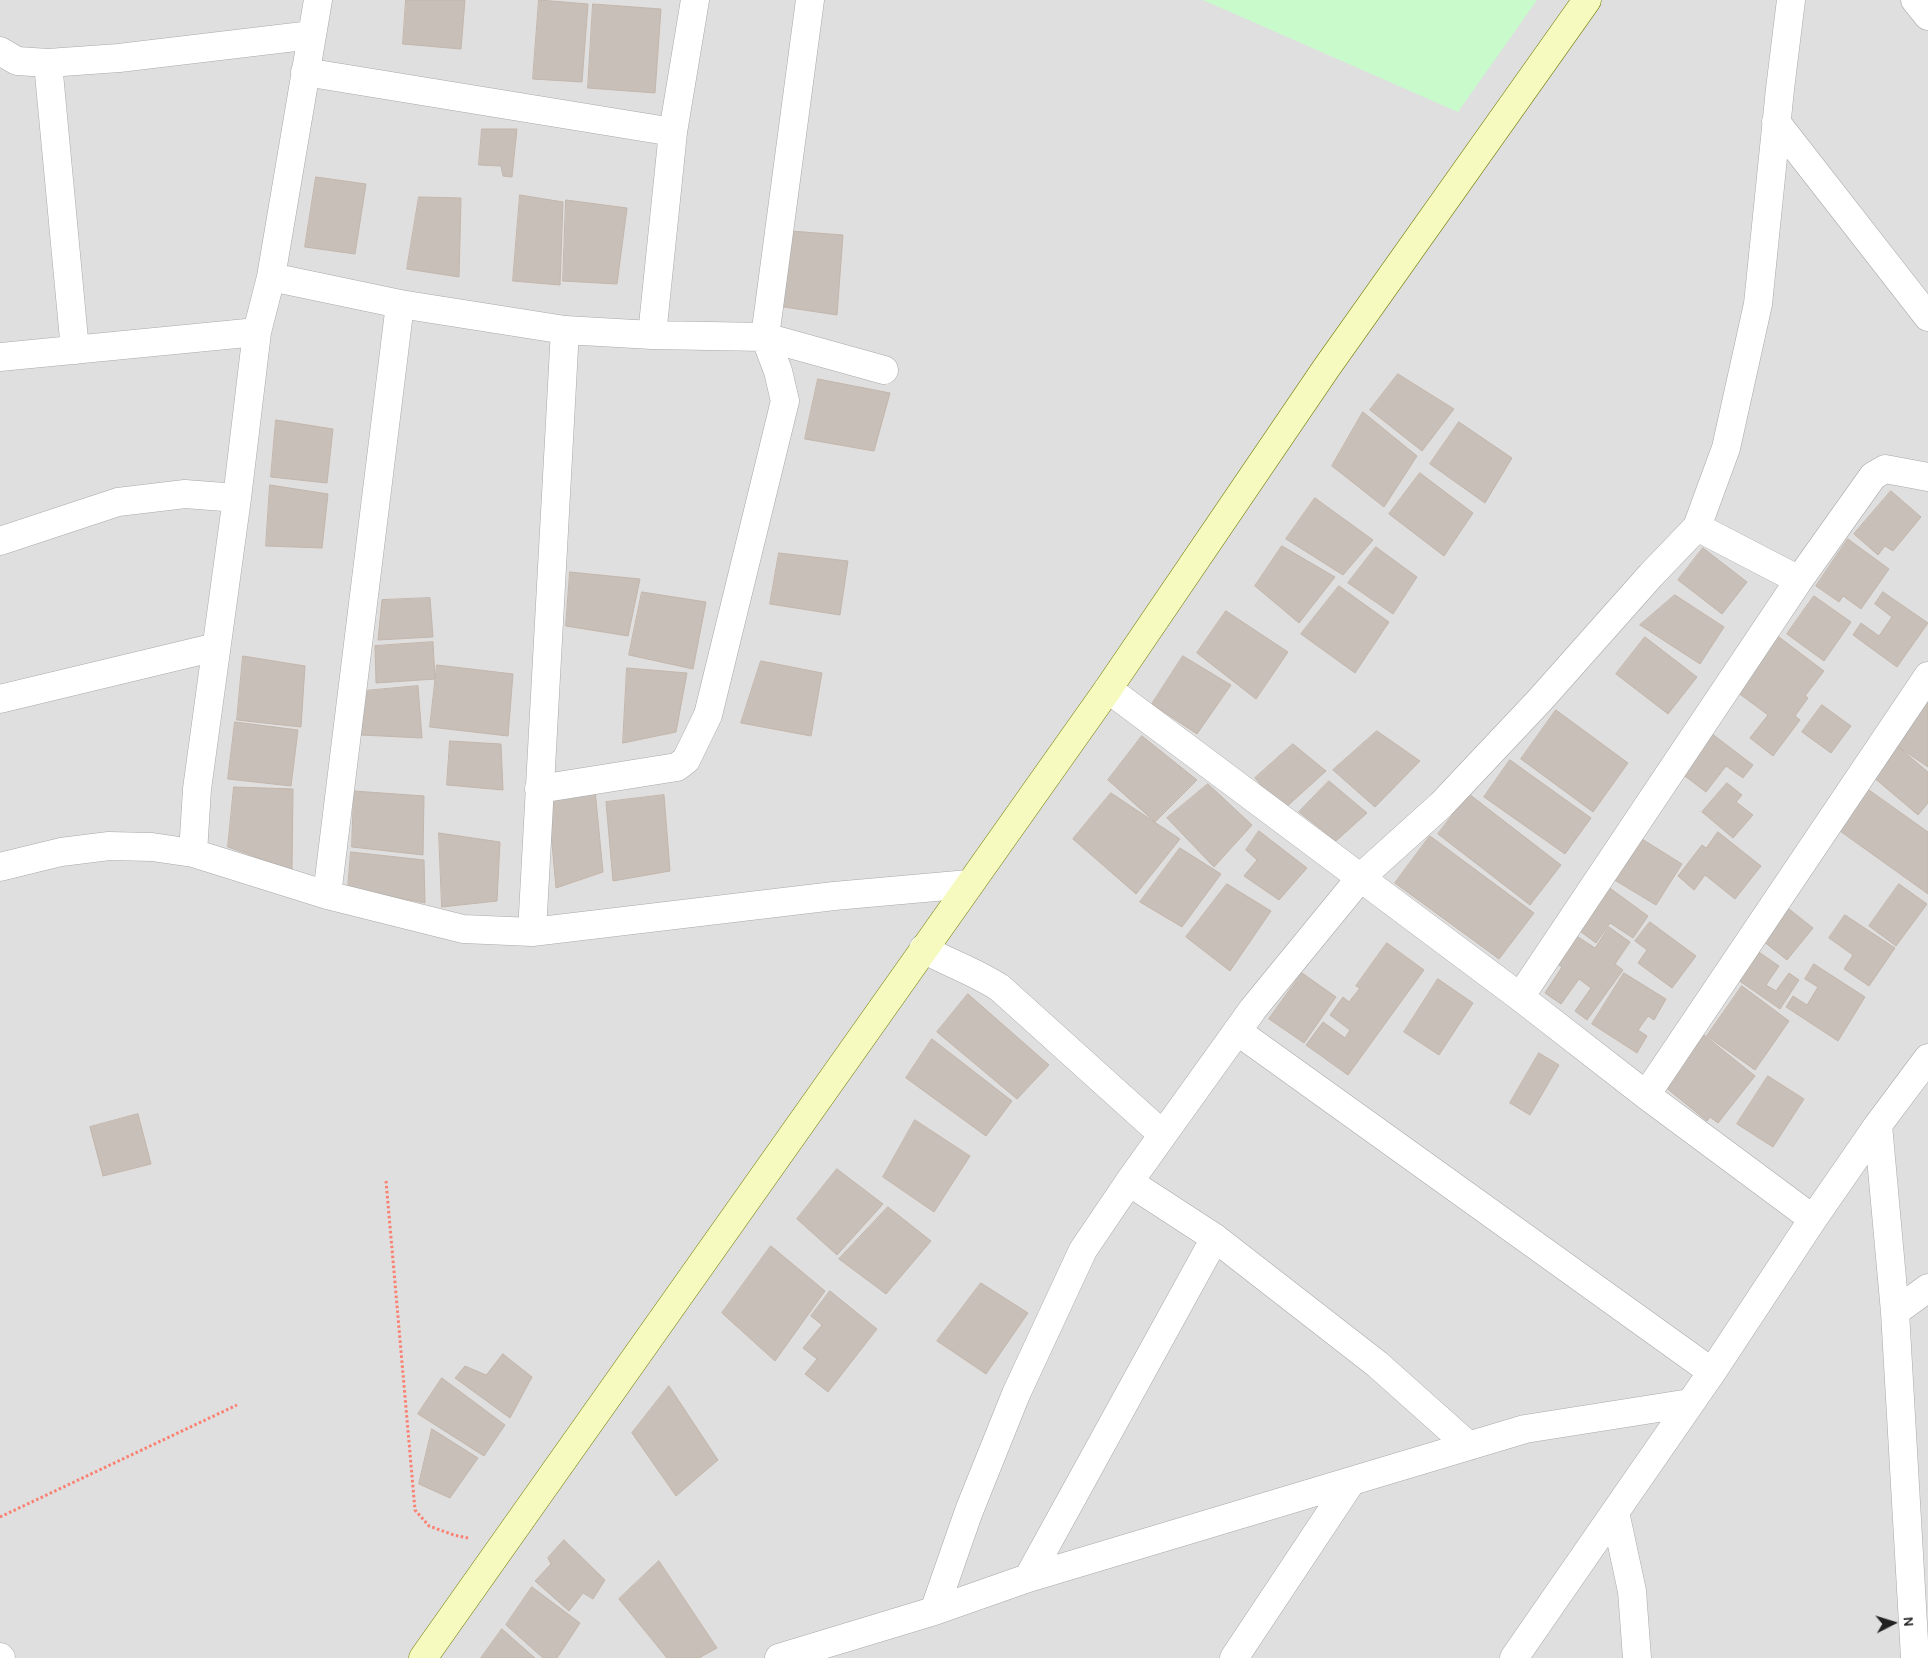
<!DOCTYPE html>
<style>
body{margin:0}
#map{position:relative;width:1928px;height:1658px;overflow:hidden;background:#f2efe9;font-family:Karla,sans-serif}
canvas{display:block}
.north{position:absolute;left:1868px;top:1598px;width:50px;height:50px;-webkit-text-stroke:4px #fff;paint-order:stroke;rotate:85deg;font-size:14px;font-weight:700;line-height:20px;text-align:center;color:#222}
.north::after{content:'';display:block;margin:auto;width:18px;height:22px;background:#222;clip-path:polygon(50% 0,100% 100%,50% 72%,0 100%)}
</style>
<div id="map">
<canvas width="1928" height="1658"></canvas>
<div class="north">N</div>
</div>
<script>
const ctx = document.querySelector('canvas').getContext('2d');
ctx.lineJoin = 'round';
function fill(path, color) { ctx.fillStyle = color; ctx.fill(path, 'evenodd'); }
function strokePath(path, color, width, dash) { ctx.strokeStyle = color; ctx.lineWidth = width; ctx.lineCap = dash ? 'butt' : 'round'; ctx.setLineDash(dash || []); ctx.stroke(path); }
fill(new Path2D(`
 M0 0H1928V1658H0Z`), '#e0dfdf');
fill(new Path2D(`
 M1203 0H1537L1458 112Z`), '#c8facc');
const building = new Path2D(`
 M406 0H465L461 49 403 44Z
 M539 0 588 4 582 82 533 79Z
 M593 4 661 9 655 93 588 88Z
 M482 129H517L512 177 503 176 501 166 479 165Z
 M316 177 366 184 355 254 305 247Z
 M520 195 563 202 560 285 513 281Z
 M419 197 461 198 459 277 407 269Z
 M566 200 627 208 617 284 563 281Z
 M791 231 843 235 837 315 784 307Z
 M1398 374 1454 409 1422 451 1370 410Z
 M818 379 890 393 874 451 805 439Z
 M1363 412 1417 456 1384 507 1332 466Z
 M276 420 333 429 327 483 271 477Z
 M1459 422 1512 458 1485 503 1430 464Z
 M1420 473 1473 513 1444 556 1389 514Z
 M270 485 328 494 322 548 266 546Z
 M1891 491 1921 517 1893 551 1885 546 1878 555 1854 534Z
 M1315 498 1373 540 1343 575 1286 539Z
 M1848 539 1889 569 1861 609 1843 596 1839 602 1816 586Z
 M1282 546 1335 577 1299 623 1255 586Z
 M1376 547 1417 577 1393 614 1348 583Z
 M1703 548 1747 582 1722 614 1678 580Z
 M779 553 848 561 840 615 770 604Z
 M570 572 640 579 628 636 566 626Z
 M1339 586 1389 622 1355 673 1301 634Z
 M642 592 706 602 693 669 629 655Z
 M1883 592 1928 623 1897 667 1853 635 1861 623 1879 636 1892 617 1875 604Z
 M1675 595 1724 627 1700 664 1640 625Z
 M1814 596 1851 622 1824 661 1787 634Z
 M430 598 433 637 378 640 382 600Z
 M1226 611 1288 652 1256 699 1197 653Z
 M1775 634 1824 671 1805 696 1808 698 1795 716 1800 720 1773 756 1750 738 1768 715 1733 689Z
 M1645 637 1697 677 1668 714 1616 674Z
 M433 642 435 679 376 683 375 646Z
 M243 656 305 666 301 727 237 720Z
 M1183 656 1231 685 1197 734 1152 704Z
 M761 661 822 673 811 736 741 723Z
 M437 665 513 674 508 736 430 727Z
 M627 668 687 673 676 732 623 743Z
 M418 686 422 738 361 735 364 691Z
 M1928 698V767L1897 746Z
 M1822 705 1851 726 1831 753 1802 732Z
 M1556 710 1628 763 1593 812 1521 759Z
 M235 722 298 730 291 786 228 779Z
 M1707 730 1753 765 1743 778 1726 766 1706 792 1677 770Z
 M1377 731 1420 761 1375 807 1333 770Z
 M1142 736 1197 780 1155 822 1108 780Z
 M450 741 501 744 503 790 447 785Z
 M1293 744 1326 771 1283 810 1255 778Z
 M1897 746 1928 772V803L1918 815 1872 776Z
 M1510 760 1591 818 1565 854 1484 797Z
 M1329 781 1367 813 1336 841 1299 812Z
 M1727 783 1742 795 1736 802 1753 815 1733 838 1702 812Z
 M1208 784 1252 825 1214 867 1167 818Z
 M234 787 293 789 292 870 228 847Z
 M595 790 603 872 556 888 548 799Z
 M1869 790 1928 832V894L1840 831Z
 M354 791 424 796 423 855 352 847Z
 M1111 793 1180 839 1136 894 1073 839Z
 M1469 794 1561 865 1530 905 1438 834Z
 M664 795 670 871 613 881 606 802Z
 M1259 831 1307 868 1279 900 1244 876 1257 860 1246 850Z
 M1718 832 1761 866 1735 899 1705 875 1694 890 1678 876 1702 845 1706 848Z
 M439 833 500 842 497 901 442 907Z
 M1634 834 1682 864 1656 905 1608 876Z
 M1430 836 1534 913 1499 959 1395 883Z
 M1180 848 1221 874 1182 927 1140 902Z
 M351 852 424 860 425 903 348 888Z
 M1227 884 1271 911 1230 971 1186 937Z
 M1899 884 1927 904 1896 946 1869 926Z
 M1607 886 1648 916 1633 938 1610 923 1596 943 1577 929Z
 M1784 905 1813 928 1787 960 1758 937Z
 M1845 915 1895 948 1869 986 1844 969 1853 955 1829 938Z
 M1650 922 1696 956 1672 988 1638 963 1647 950 1635 941Z
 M1609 927 1630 942 1615 964 1623 970 1587 1020 1575 1011 1591 988 1579 979 1561 1004 1545 993 1562 967 1556 963 1575 935 1595 948Z
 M1387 943 1424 970 1348 1075 1306 1045 1323 1022 1345 1038 1350 1030 1330 1015 1343 997 1349 1002 1360 988 1356 986Z
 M1750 946 1779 966 1766 985 1776 991 1789 973 1799 980 1780 1009 1731 975Z
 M1814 964 1865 997 1838 1041 1786 1007 1793 996 1807 1005 1818 987 1805 979Z
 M1302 973 1336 997 1304 1043 1269 1019Z
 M1624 973 1666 999 1654 1020 1648 1016 1638 1030 1647 1036 1637 1053 1592 1024Z
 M1438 979 1473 1003 1439 1055 1404 1032Z
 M1742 986 1789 1021 1755 1070 1707 1036Z
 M968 994 1049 1065 1017 1099 937 1032Z
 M1699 1031 1755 1076 1718 1123 1710 1117 1707 1121 1659 1082Z
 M932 1039 1012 1101 986 1136 906 1078Z
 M1539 1053 1559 1065 1530 1115 1510 1103Z
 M1768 1076 1804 1099 1773 1147 1737 1124Z
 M138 1114 151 1164 103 1176 90 1127Z
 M915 1120 970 1156 934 1212 883 1177Z
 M837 1169 883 1204 837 1255 797 1219Z
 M888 1207 931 1241 886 1294 839 1259Z
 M771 1246 825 1291 775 1361 722 1313Z
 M981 1283 1028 1313 986 1374 937 1341Z
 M830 1291 877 1329 828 1392 805 1374 817 1359 803 1348 822 1325 811 1316Z
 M503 1354 532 1377 510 1418 455 1378 465 1366 486 1375Z
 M442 1378 505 1425 484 1456 418 1414Z
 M669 1386 718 1460 676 1496 632 1433Z
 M432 1429 478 1458 450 1498 419 1484Z
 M564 1540 605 1580 593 1599 583 1593 569 1611 535 1581 551 1564 548 1558Z
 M659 1561 717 1648 699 1658H667L619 1599Z
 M532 1587 580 1623 557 1658H543L506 1625Z
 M502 1629 535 1658H481Z`);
fill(building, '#c7bfb8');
strokePath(building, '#c4b6ab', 1);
const minor = new Path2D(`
 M1915 0 1928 16
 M0 51 17 61 48 63 119 58 312 35
 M48 63 75 350
 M305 72 673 132
 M1776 122 1928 317
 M271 277 400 304 565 330 652 335 765 337 884 370
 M652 335 673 132 695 0
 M0 357 257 332
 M1697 527 1799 580
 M0 541 118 502 185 494 237 498
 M1108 689 1520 997 1646 1095 1813 1219
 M0 699 216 647
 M539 789 677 767 686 760 708 715 785 401 778 371 765 337 810 0
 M193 853 197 789 237 498 257 332 271 277 318 0
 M0 867 61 852 109 846 152 847 193 853 327 895 463 929 532 932 834 896 969 884
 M327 895 400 304
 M532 932 565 330
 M923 949C949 963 976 972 1000 988L1162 1134
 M1520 997 1799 580 1873 476 1885 469 1928 477
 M1237 1031 1712 1372
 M1646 1095 1928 676
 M1878 1125 1895 1312 1915 1658
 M1129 1182 1215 1238 1377 1364 1469 1446
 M1895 1312 1928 1288
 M1615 1512 1632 1591 1637 1658
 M1028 1578 1215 1238
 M934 1611 969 1511 1016 1394 1083 1250 1129 1182 1253 1009 1361 877 1441 805 1540 700 1651 575 1697 527 1726 448 1758 304 1780 89 1791 0
 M0 1657 1 1658
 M779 1658 934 1611 1028 1578 1525 1429 1690 1403
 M1234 1658 1351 1482
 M1514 1658 1712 1372 1813 1219 1878 1125 1928 1058`);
const secondary = new Path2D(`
 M423 1658 1108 689 1327 367 1587 0`);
strokePath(minor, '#a9a9a9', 29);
strokePath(secondary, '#707d05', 29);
strokePath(new Path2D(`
 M386 1181 415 1510 429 1526 454 1535 468 1538
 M0 1517 237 1405`), '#fa8072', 3, [2.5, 2.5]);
strokePath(minor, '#fff', 28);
strokePath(secondary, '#f7fabf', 28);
</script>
